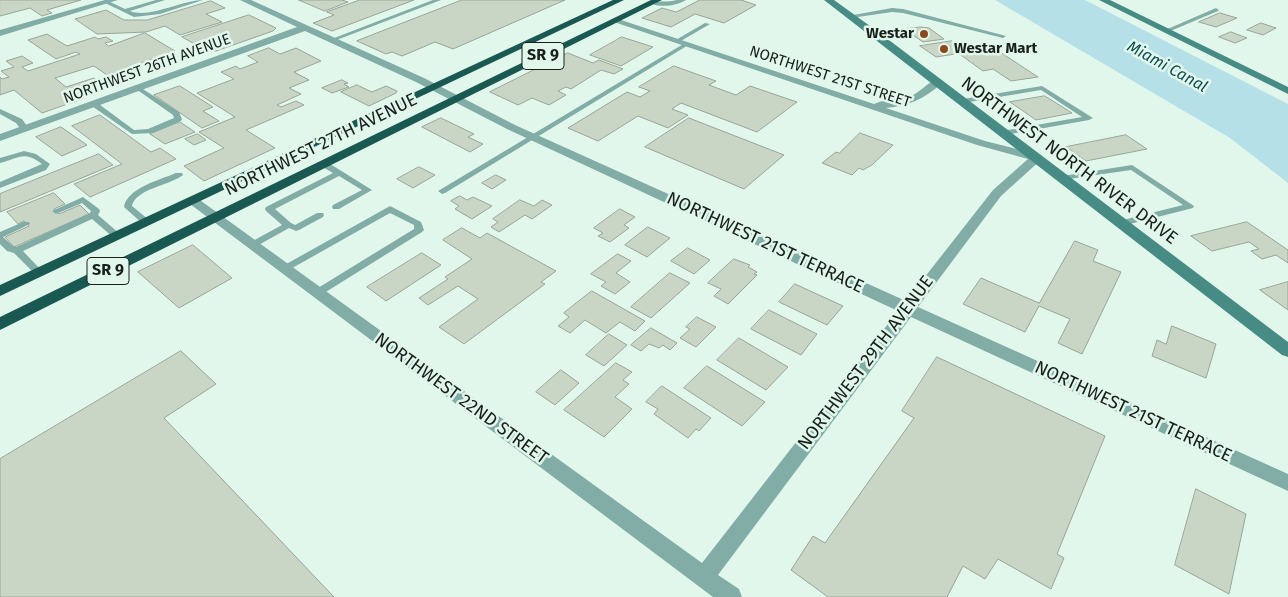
<!DOCTYPE html>
<style>
body{margin:0}
canvas{display:block;background:#e2f7ec}
</style>
<canvas width="1288" height="597"></canvas>
<script>
const ctx = document.querySelector('canvas').getContext('2d');
ctx.lineJoin = 'round';
function fill(path, color) { ctx.fillStyle = color; ctx.fill(path, 'evenodd'); }
function strokePath(path, color, width, dash) { ctx.strokeStyle = color; ctx.lineWidth = width; ctx.lineCap = dash ? 'butt' : 'round'; ctx.setLineDash(dash || []); ctx.stroke(path); }
function write(font, color, halo, rows, align = 'center') {
  ctx.font = font + ' "Fira Sans",sans-serif'; ctx.lineWidth = 5; ctx.setLineDash([]); ctx.textBaseline = 'middle'; ctx.strokeStyle = halo; ctx.fillStyle = color; for (const [text, x, y, turn = 0] of rows) {
    ctx.save(); ctx.translate(x, y); ctx.rotate((+turn || 0) * Math.PI / 180); ctx.textAlign = isNaN(turn) ? turn : align; if (halo) ctx.strokeText(text, 0, 0); ctx.fillText(text, 0, 0); ctx.restore();
  }
}
fill(new Path2D(`
 M995 0H1085L1288 104V183L1230 138Z`), '#b6e0e7');
const building = new Path2D(`
 M0 0H81L47 10 52 13 42 16 30 8 0 16Z
 M299 0H342L348 2 325 11Z
 M360 0H414L332 31 313 23 334 15 327 12Z
 M462 0H565L453 49 435 42 402 56 392 52 386 54 357 41Z
 M700 0H741L756 5 724 23 695 14 671 27 642 18 662 8 676 12Z
 M211 1 225 8 206 14 222 22 180 35 165 26 146 32 97 34 75 19 106 10 124 20H147Z
 M1220 13 1237 18 1216 27 1199 22Z
 M249 15 276 28 273 31 216 51H207L182 37Z
 M1261 23 1276 28 1263 35 1247 30Z
 M921 27 929 28 944 39 923 42 904 29Z
 M1231 32 1247 38 1235 43 1219 37Z
 M145 33 175 51 107 75 94 66 55 78 66 87 94 78 103 84 75 94 82 99 42 113 14 90 0 95V77L2 79 9 77 1 71 14 67 6 61 22 56 33 63 22 67 28 71 80 54 76 52 56 59 28 40 47 34 67 46 95 37 98 39 106 37 113 41 105 43 108 46Z
 M622 37 653 47 621 66 590 55Z
 M952 41 968 52 936 57 920 46Z
 M269 48 280 54 296 48 321 61 294 72 309 80 289 88 301 94 277 105 281 107 296 101 304 105 246 130 275 148 204 181 184 166 224 148 199 132 235 117 197 93 234 79 221 72 236 66 240 69 258 62 248 56Z
 M994 48 1038 77 1011 81 993 69 983 71 958 53Z
 M568 53 593 63 599 60 623 69 614 74 601 70 571 89 566 87 558 91 566 95 549 105 532 98 518 105 490 92Z
 M674 66 716 81 709 85 736 95 750 86 797 102 757 132 681 103 672 109 688 115 668 128 638 116 598 141 568 128 627 92 640 97 650 91 639 87Z
 M342 80 348 83 344 84 349 87 332 93 322 88Z
 M357 85 372 92 386 86 397 91 396 93 369 106 341 92Z
 M180 86 213 107 203 111 219 121 202 128 154 95Z
 M1045 96 1072 113 1036 120 1010 102Z
 M100 115 151 152 160 148 176 159 90 197 74 184 122 164 72 126Z
 M441 118 474 134 468 137 483 144 470 152 422 127Z
 M689 118 784 155 744 189 645 147Z
 M180 122 195 132 165 144 150 134Z
 M61 127 87 145 62 156 36 137Z
 M860 133 893 145 872 165 863 170 859 168 852 175 822 163 836 152 839 153Z
 M198 134 206 140 194 145 185 139Z
 M1126 135 1147 149 1086 161 1066 147Z
 M99 154 113 165 0 212V194Z
 M419 167 435 175 413 188 397 179Z
 M496 175 506 180 492 189 482 183Z
 M54 193 65 204 54 209 59 214 80 205 89 214 14 247 5 237 29 226 24 221 18 224 7 212Z
 M460 196 467 200 473 197 492 206 472 219 455 209 459 206 451 201Z
 M520 200 534 206 542 200 552 205 532 219 525 215 499 232 491 227 498 222 493 219Z
 M620 209 635 217 624 225 629 228 610 242 598 236 603 233 594 228Z
 M1247 222 1288 250V263L1276 255 1262 259 1251 251 1259 249 1249 242 1212 251 1191 236Z
 M648 227 670 238 647 257 625 245Z
 M462 228 480 238 487 233 556 271 541 282 545 284 464 344 439 327 478 299 458 286 428 305 419 298 448 279 445 277 472 259 443 240Z
 M1075 241 1098 250 1093 261 1121 272 1082 354 1058 343 1070 319 1039 306 1025 332 963 304 981 278 1039 303Z
 M193 245 232 278 179 308 138 272Z
 M688 248 710 260 694 274 671 261Z
 M422 253 441 265 386 301 367 287Z
 M618 254 631 261 616 273 630 282 615 294 601 286 606 282 591 274Z
 M734 259 750 265 748 267 757 272 754 274 757 275 728 304 714 296 721 289 708 283Z
 M670 273 690 283 651 318 631 307Z
 M1288 282V310L1260 290Z
 M795 284 843 306 827 325 779 302Z
 M592 291 645 321 635 331 620 322 606 333 585 320 570 333 558 326 569 317 564 313Z
 M769 310 817 334 801 355 751 329Z
 M697 317 716 327 696 347 680 338 690 329 686 327Z
 M1172 326 1216 344 1206 378 1152 356 1157 340 1166 344Z
 M651 328 677 343 670 350 663 345 659 348 649 344 641 351 631 345Z
 M609 334 627 345 604 366 586 355Z
 M739 338 788 367 766 390 717 360Z
 M181 351 216 384 164 418 334 597H0V459Z
 M937 357 1105 436 1057 554 1064 558 1051 589 998 559 985 579 963 566 947 597H828L791 570 813 536 825 543 914 418 902 411Z
 M616 363 632 372 623 380 629 384 615 397 632 409 604 437 564 410Z
 M707 366 765 402 742 426 684 388Z
 M561 370 579 383 555 405 536 392Z
 M662 386 711 418 699 431 696 429 688 438 654 414 658 409 646 402Z
 M1196 489 1246 514 1229 594 1175 565Z`);
fill(building, '#c9d6c6');
strokePath(building, '#98a596', 1);
fill(new Path2D(`
 M156 0H165L130 11C148 19 183 0 203 0L160 14 134 17 103 2 108 1 125 9Z
 M433 0H441L334 41 329 40Z
 M677 0H686C676 6 660 8 650 3 657 0 668 3 677 0Z
 M892 8 903 9 1006 36 1003 38 903 13 892 12 851 18 848 16Z
 M1216 8 1219 10 1218 11 1168 32 1163 31Z
 M705 23 710 24 679 42 674 41Z
 M685 43 690 44 445 193 442 194 438 191Z
 M138 86 179 112 182 119 181 121 153 133 132 134 89 104 96 102 134 130 148 129 174 118 173 115 136 89 135 88Z
 M1042 86 1093 118 1089 120 1005 135H1002V131L1082 117 1041 90 963 103 959 101 963 99Z
 M0 109 22 119 29 129 28 131H22L16 123 0 114Z
 M24 151 36 154 50 164 46 170 0 188V182L42 164C24 150 19 158 0 163V158Z
 M321 162H327L372 190 339 209H333L332 207 333 205 362 190 339 176 275 209 291 223 295 225 317 213H323L324 215 323 217 299 230 296 231 289 228 255 247H249L247 245 249 243 282 225 266 211 265 209 266 207 333 173 321 166Z
 M1132 165 1194 206 1193 208 1122 226 1119 225 1118 223 1119 221 1183 205 1131 170 1062 180 1058 178 1062 176Z
 M176 173H182L183 175C171 185 135 189 132 206L149 220 150 222 149 224H143L124 207C127 188 160 180 176 173Z
 M83 197 99 209 100 211 98 215 120 234 122 236 120 238H114L92 219 23 251 42 271 44 273 39 276 36 275 14 253 7 251 0 244V232L23 222H29L30 224 3 237 13 246 16 247 90 213 91 211 82 203 56 214 52 211Z
 M390 206 421 222 424 230 422 232 321 295 317 296 312 293 313 291 414 229V225L390 213 287 271H281L279 269 281 267Z`), '#82ada7');
fill(new Path2D(`
 M105 0H118L0 36V30Z
 M240 0H251L424 78 515 125 906 301 993 190 1028 159 977 145 611 21 612 19H618L874 104C885 98 901 102 913 95 922 91 931 78 941 80L942 82 941 84C924 99 908 106 886 108L985 141 1041 155 1043 158 1001 196 918 307 1288 474V491L911 317 718 575 739 589 742 597H713L186 201 187 198H197L702 563 898 311 507 129 416 82 305 31 0 141V134L297 27Z`), '#82ada7');
fill(new Path2D(`
 M824 0H834L881 34 1288 342V357L1282 355Z
 M1099 0H1110L1288 87V94Z`), '#478c84');
fill(new Path2D(`
 M613 0H624L0 296V285Z
 M651 0H662L0 330V317Z`), '#1a5852');
for (const [x, y, r, color] of [
 [924,34,5,"#8c481a"],
 [944,49,5,"#8c481a"]
]) { const dot = new Path2D(); dot.arc(x, y, r, 0, 2 * Math.PI); ctx.fillStyle = color; ctx.fill(dot); strokePath(dot, '#e2f7ec', 2); }
write('bold 15px', '#18201c', '#e2f7ec', [
 ["Westar",914,34],
 ["Westar Mart",954,49,"left"]
], 'right');
write('15px', '#18201c', '#e2f7ec', [
 ["NORTHWEST 26TH AVENUE",147,69,-20],
 ["NORTHWEST 21ST STREET",830,77,18]
]);
for (const [x, y, w] of [
 [543,56,42],
 [108,271,42]
]) { const box = new Path2D(); box.roundRect(x - w / 2, y - 13.5, w, 27, 4); ctx.fillStyle = '#e2f7ec'; ctx.fill(box); strokePath(box, '#18201c', 1); }
write('bold 16px', '#18201c', null, [
 ["SR 9",543,56],
 ["SR 9",108,271]
]);
write('italic 16px', '#0c4a52', '#e2f7ec', [
 ["Miami Canal",1167,67,29]
]);
write('18px', '#18201c', '#e2f7ec', [
 ["NORTHWEST 27TH AVENUE",321,145,-26],
 ["NORTHWEST NORTH RIVER DRIVE",1069,161,37],
 ["NORTHWEST 21ST TERRACE",765,243,25],
 ["NORTHWEST 29TH AVENUE",866,363,-53],
 ["NORTHWEST 22ND STREET",461,399,36],
 ["NORTHWEST 21ST TERRACE",1133,412,25]
]);
</script>
